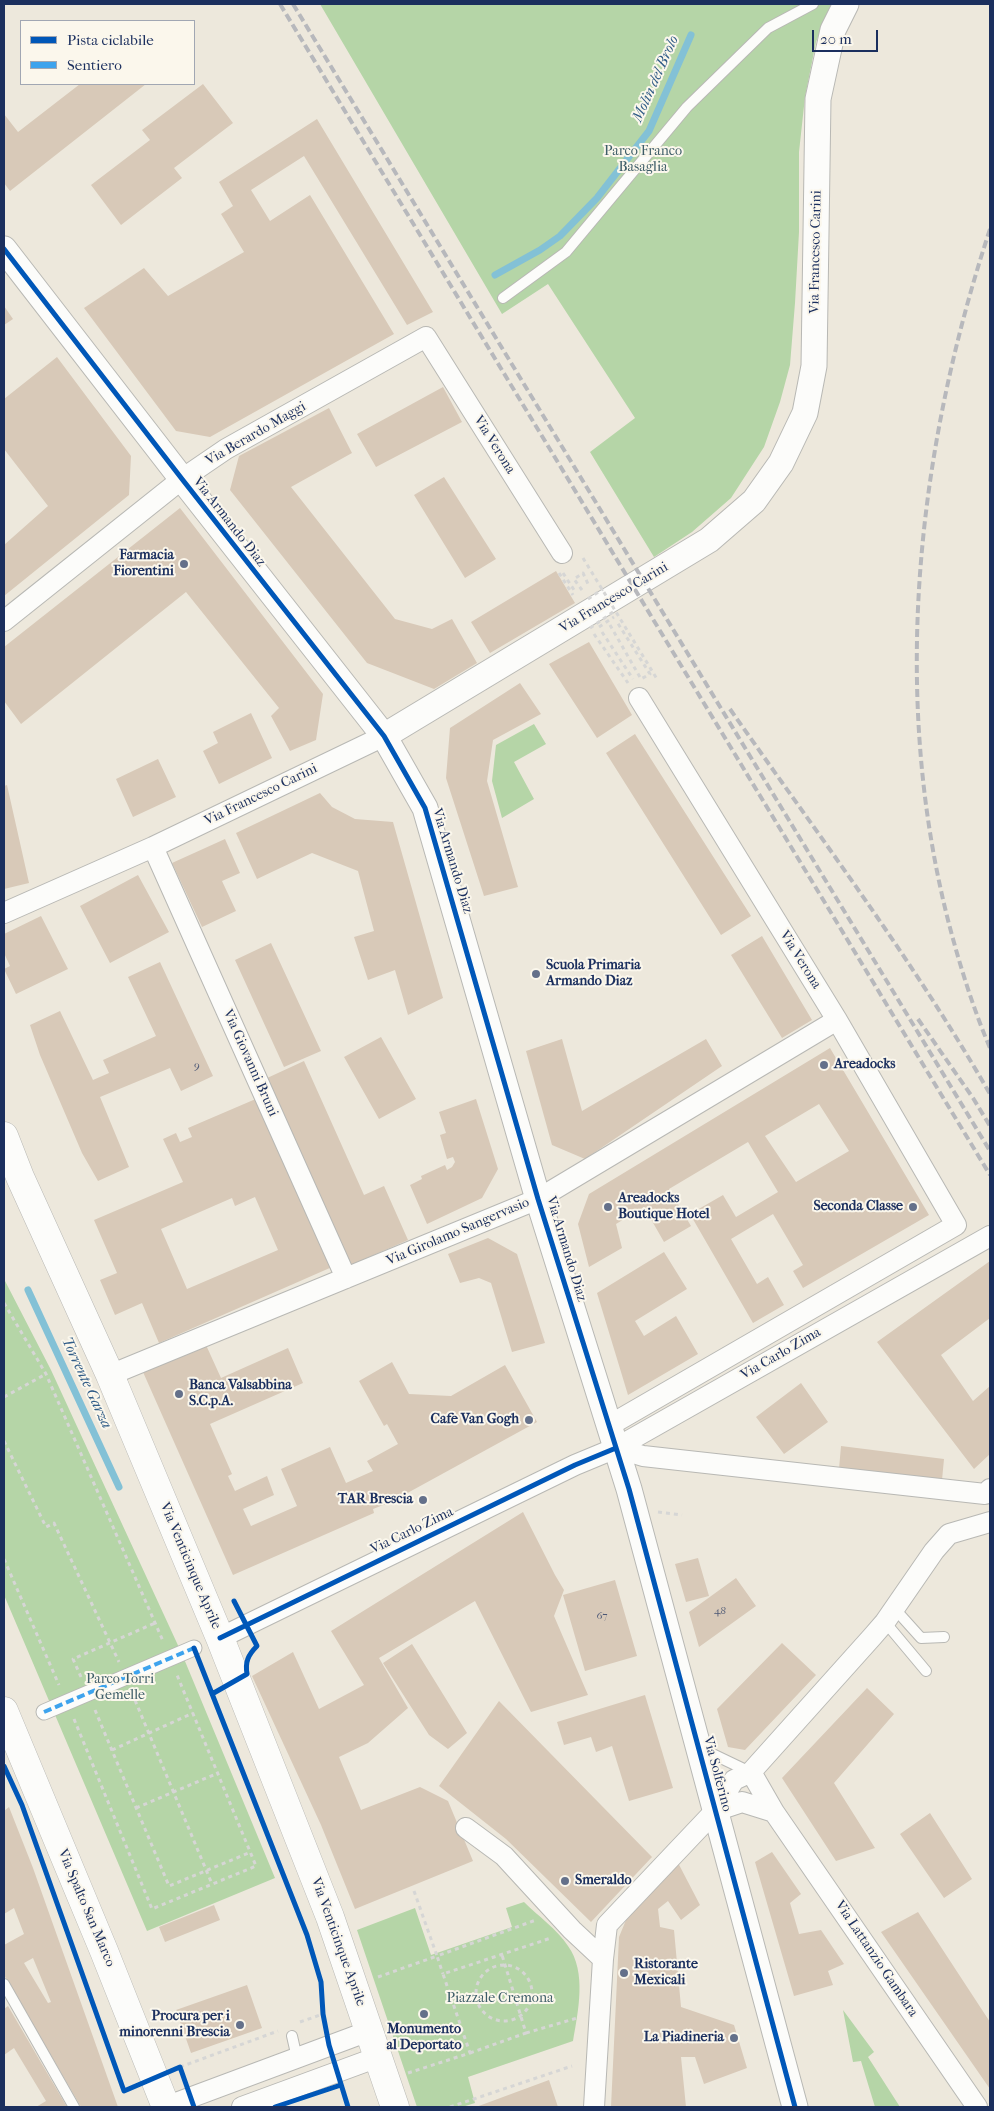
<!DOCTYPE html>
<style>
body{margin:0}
#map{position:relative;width:994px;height:2111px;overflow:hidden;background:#ede8dc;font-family:"IM FELL French Canon",serif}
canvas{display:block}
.frame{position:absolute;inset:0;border:5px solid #1b2f5e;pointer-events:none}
.legend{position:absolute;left:20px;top:20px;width:175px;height:65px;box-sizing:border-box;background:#fbf7ec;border:1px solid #a1a7b3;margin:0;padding:6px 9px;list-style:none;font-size:15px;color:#1b2f5e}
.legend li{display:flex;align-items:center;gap:10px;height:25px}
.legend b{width:25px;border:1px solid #a1a7b3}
.scale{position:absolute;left:812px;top:30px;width:66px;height:22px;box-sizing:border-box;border:2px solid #1b2f5e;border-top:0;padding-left:6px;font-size:15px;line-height:18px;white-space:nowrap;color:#1b2f5e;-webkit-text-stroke:4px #fbf7ec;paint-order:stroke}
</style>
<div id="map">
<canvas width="994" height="2111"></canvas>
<div class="frame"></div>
<ul class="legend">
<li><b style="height:6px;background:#0057b8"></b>Pista ciclabile</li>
<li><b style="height:6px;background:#3da3ed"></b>Sentiero</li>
</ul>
<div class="scale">20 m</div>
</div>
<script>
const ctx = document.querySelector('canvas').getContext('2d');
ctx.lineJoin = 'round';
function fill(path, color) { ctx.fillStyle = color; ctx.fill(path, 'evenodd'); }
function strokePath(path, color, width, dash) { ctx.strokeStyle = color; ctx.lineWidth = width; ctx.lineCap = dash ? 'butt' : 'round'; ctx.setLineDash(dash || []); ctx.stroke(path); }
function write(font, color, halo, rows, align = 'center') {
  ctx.font = font + ' "IM FELL French Canon",serif'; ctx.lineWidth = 4; ctx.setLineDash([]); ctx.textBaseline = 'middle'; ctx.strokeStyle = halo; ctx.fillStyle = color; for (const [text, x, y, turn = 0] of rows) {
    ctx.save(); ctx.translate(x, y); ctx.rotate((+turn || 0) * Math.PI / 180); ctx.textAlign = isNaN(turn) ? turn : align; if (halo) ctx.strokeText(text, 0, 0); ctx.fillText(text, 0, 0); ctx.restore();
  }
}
fill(new Path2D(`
 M320 4H831L816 42 805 97 799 152V232L795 303 790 365 780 402 764 447 731 498 692 532 654 557 590 452 635 418 548 284 502 314Z
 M534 724 546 744 514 762 534 799 502 818 492 781 496 745Z
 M4 1279 51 1370 182 1654 275 1878 147 1931 4 1595Z
 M524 1902C538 1916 557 1929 568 1946 587 1972 578 2012 573 2041L468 2077 475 2103 462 2107H417L357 1930 415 1908 431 1955 512 1927 506 1908Z
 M843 2010 874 2052 868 2057 900 2107H875L861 2061 853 2062Z`), '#b5d5a7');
strokePath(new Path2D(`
 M495 275 540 250 560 236 597 198 649 131 691 35
 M28 1290 119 1487`), '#83c1d6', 7);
fill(new Path2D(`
 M80 84H146L10 191 4 183V114L18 132Z
 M203 84 233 123 174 168 182 178 121 225 91 185 150 140 142 130Z
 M317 119 433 312 407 325 304 156 251 190 270 221 310 195 394 334 210 437 176 431 84 308 144 268 168 296 244 252 221 214 233 206 219 182Z
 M4 306 13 319 4 325Z
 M57 357 131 456 129 495 4 596V545L48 506 4 449V399Z
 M443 387 462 422 376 467 357 434Z
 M329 408 352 453 291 487 395 619 432 629 452 619 477 663 434 689 367 663 230 490 239 456Z
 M444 477 496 559 465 578 414 495Z
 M180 508 323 694 316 740 290 751 271 716 279 708 186 592 21 724 4 701V647Z
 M556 571 575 603 490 653 471 622Z
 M589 642 632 715 597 738 549 664Z
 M520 683 541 714 493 740 487 781 518 887 484 896 446 778 450 728Z
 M251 713 272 758 219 784 203 751 218 743 213 732Z
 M635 734 751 916 721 935 606 753Z
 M158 759 176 797 133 817 116 779Z
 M7 785 29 883 4 889V786Z
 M320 793 332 807 355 819 393 822 443 998 408 1015 395 970 368 980 354 937 374 931 358 871 312 853 257 879 236 833Z
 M225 839 240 873 222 881 236 911 202 927 172 863Z
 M138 875 169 932 110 963 80 906Z
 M41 916 68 969 16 994 4 969 10 966 4 953V934Z
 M762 936 812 1020 782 1038 731 955Z
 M271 943 321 1051 284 1067 235 960Z
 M160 962 213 1076 181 1091 170 1068 100 1097 129 1167 98 1181 82 1153 40 1055 30 1025 60 1011 93 1080 109 1073 103 1060 156 1036 128 977Z
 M381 1037 416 1099 379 1119 344 1057Z
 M562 1039 582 1111 706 1039 722 1066 585 1159 552 1145 526 1051Z
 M830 1048 929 1215 803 1288 793 1271 803 1265 773 1214 731 1239 757 1284 768 1277 784 1305 753 1323 690 1214 723 1195 736 1217 778 1192 748 1142 669 1189 691 1226 664 1242 644 1207 616 1224 622 1248 589 1267 578 1224 589 1194ZM819 1104 849 1151 796 1182 765 1136Z
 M304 1061 364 1195 384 1186 408 1240 349 1266 265 1079Z
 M258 1098 332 1267 159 1343 142 1303 115 1315 100 1280 117 1273 94 1220 183 1182 163 1139 176 1133 180 1142 192 1137 188 1128ZM255 1197 278 1250 187 1289 161 1229 232 1198 235 1206Z
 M476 1099 498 1169 482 1198 427 1224 410 1185 422 1179 421 1176 445 1165 447 1170 452 1167 455 1162 453 1157 447 1159 440 1135 446 1133 439 1112Z
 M488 1238 517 1254 545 1343 512 1352 491 1283 479 1278 460 1283 448 1254Z
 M664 1252 687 1289 635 1321 644 1336 676 1316 698 1354 628 1395 597 1293Z
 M990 1261V1318L941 1355 973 1401 990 1386V1454L974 1469 877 1342Z
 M206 1345 221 1378 288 1348 303 1383 210 1424 232 1474 228 1476 235 1491 267 1476 274 1495 243 1509 251 1526 297 1506 281 1469 330 1447 346 1483 373 1471 367 1461 398 1444 387 1424 384 1426 359 1381 392 1362 409 1394 451 1396 505 1365 537 1422 391 1502 373 1509 374 1513 233 1575 143 1372Z
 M801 1383 828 1422 784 1454 756 1417Z
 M841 1446 944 1459 942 1480 839 1469Z
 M523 1512 555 1575 564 1590 554 1616 588 1695 531 1712 475 1601 379 1658 408 1708 368 1743 339 1757 361 1810 420 1787 448 1801 473 1861 355 1909 321 1825 252 1676 293 1652 319 1709 364 1685 331 1631Z
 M698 1558 709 1596 686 1602 675 1564Z
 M736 1578 756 1606 699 1647 689 1612Z
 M615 1580 637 1656 585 1671 563 1595Z
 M782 1643 816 1675 745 1750 728 1747 717 1709Z
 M412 1644 467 1733 448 1749 429 1735 383 1663Z
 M867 1688 894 1714 834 1783 875 1848 836 1861 782 1778Z
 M645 1695 673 1788 629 1801 612 1746 596 1752 591 1737 564 1745 557 1722Z
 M499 1701 652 1857 591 1922 506 1839 439 1786Z
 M9 1807 33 1868 118 2107H81L4 1975V1945L24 1934 14 1908 4 1914V1811ZM33 1958 51 2002 48 2003 24 1963Z
 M930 1813 972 1879 944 1898 900 1834Z
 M772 1852 801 1894 790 1903 799 1934 821 1930 844 1964 828 1971 833 1985 794 1996 755 1862Z
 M675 1857 700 1905 681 1920 668 1901 658 1909 660 1927 674 1930 681 2007 734 2025 747 2068 704 2084 695 2057H681L686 2107H611L619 1937 633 1903Z
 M214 1905 220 1920 165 1942 159 1927Z
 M918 1912 990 2022V2089L881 1932Z
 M247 1985 262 2028 191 2053 176 2010Z
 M8 2006 67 2107H36L46 2101 14 2048 4 2055V2009Z
 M549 2080 558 2107H476Z`), '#d8c9b8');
const service = new Path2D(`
 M503 298 566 252 687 107 768 28 813 4
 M894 1608 921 1638 944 1637
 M885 1622 926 1671
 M702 1749 750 1772
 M4 1984 74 2107
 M292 2036 297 2058`);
const pedestrian = new Path2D(`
 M44 1712 194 1648`);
const minor = new Path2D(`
 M4 621 182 479 226 449 426 337 562 553
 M153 847 346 1278
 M4 913 153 847 384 736
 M110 1375 538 1199 837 1020
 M610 1425 956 1225 837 1020 639 698
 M616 1448 643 1456 985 1494 990 1489
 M220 1638 575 1465 616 1448 990 1236
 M751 1772 774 1812 977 2107
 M715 1811 742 1802 774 1812
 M466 1828 504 1856 572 1930 603 1959
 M165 2107 369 2031
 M242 2107 378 2057
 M594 2107 603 1959 607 1925 715 1811 734 1780 751 1772 872 1637 885 1622 934 1551 949 1534 990 1522`);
const tertiary = new Path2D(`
 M4 249 182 479 384 736 425 808 538 1199 629 1489 795 2107
 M384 736 709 540 754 501 781 463 805 413 814 366 818 99 833 30 846 4`);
const secondary = new Path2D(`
 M4 1136 20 1177 110 1375 220 1638 330 1917 395 2107
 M4 1711 104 1951 166 2107`);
strokePath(service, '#b8b8b4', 12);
strokePath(pedestrian, '#b8b8b4', 17);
strokePath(minor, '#b8b8b4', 22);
strokePath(tertiary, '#b8b8b4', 27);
strokePath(secondary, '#b8b8b4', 29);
strokePath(new Path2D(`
 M559 573 573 595
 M563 573 576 593
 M582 590 574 579 583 573 589 586
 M610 625 641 679 650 674 617 622
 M602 632 633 679
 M594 634 628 683
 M4 1303 46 1374 163 1641
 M4 1397 46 1374
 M4 1441 46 1527 54 1523 119 1662
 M658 1512 682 1515
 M4 1559 59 1685
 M81 1677 73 1659 155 1623
 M132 1693 212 1884
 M95 1710 169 1886 251 1852
 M74 1719 152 1909 256 1866 177 1675
 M112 1750 193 1713
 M136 1808 218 1773
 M414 1891 437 1956 536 1920
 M476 1993a28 28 0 1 1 56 0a28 28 0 1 1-56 0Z
 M378 1977 437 1956 443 1974
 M300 2022 323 2014
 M526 2033 577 2018
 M470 2053 526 2033 502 1955
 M180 2067 278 2031
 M408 2073 470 2053 443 1974 551 1938
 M450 2107 572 2066`), '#d6d6d5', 3, [4, 4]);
strokePath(service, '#fcfcfa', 10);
strokePath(pedestrian, '#fcfcfa', 15);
strokePath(minor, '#fcfcfa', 20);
strokePath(tertiary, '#fcfcfa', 25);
strokePath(secondary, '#fcfcfa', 28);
strokePath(new Path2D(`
 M280 4 990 1175
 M293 4 990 1151
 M990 229C917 451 890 695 949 924 960 966 973 1008 990 1048
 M730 709C819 836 913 960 990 1094
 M918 1019 973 1098 990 1126`), '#b7b8bc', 4, [8, 4]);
strokePath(new Path2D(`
 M583 558 657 679
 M588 599 603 589
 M599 627 614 617
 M590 628 616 610`), '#d6d6d5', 3, [4, 4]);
strokePath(new Path2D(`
 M44 1712 194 1648`), '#3da3ed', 4, [8, 4]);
strokePath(new Path2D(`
 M4 249 182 479 384 736 425 808 538 1199 629 1489 795 2107
 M220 1638 575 1465 616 1448
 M194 1648 307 1935 321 1982 323 2014 329 2045 348 2107
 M212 1694 247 1674C245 1662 248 1655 257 1646L234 1601
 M4 1766 22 1805 124 2091 180 2067 194 2107
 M275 2107 341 2085`), '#0057b8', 5);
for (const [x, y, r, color] of [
 [184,564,5,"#64708a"],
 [536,974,5,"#64708a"],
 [824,1065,5,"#64708a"],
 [608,1207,5,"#64708a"],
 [913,1207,5,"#64708a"],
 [179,1394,5,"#64708a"],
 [529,1420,5,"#64708a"],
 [423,1500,5,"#64708a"],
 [565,1881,5,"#64708a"],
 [624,1973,5,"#64708a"],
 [424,2014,5,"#64708a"],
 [240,2025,5,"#64708a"],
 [734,2038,5,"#64708a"]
]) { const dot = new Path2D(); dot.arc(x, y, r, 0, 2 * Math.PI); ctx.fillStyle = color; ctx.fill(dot); strokePath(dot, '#fbf7ec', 2); }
write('11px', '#4a5674', null, [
 ["9",197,1066],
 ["48",720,1611],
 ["67",602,1616]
]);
write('14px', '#3c5c67', '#fbf7ec', [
 ["Parco Franco",643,152],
 ["Basaglia",643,168],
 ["Parco Torri",120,1680],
 ["Gemelle",120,1696],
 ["Piazzale Cremona",500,1999]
]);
write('14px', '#1b2f5e', '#fbf7ec', [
 ["Via Francesco Carini",816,252,-89],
 ["Via Berardo Maggi",256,434,-30],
 ["Via Verona",494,445,58],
 ["Via Armando Diaz",229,522,52],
 ["Via Francesco Carini",614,598,-31],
 ["Via Francesco Carini",261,795,-26],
 ["Via Armando Diaz",452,861,73],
 ["Via Verona",800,960,58],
 ["Via Giovanni Bruni",250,1063,66],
 ["Via Girolamo Sangervasio",458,1232,-23],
 ["Via Armando Diaz",566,1249,73],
 ["Via Carlo Zima",781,1354,-30],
 ["Via Carlo Zima",412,1531,-26],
 ["Via Venticinque Aprile",190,1566,67],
 ["Via Solferino",717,1774,75],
 ["Via Spalto San Marco",86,1908,67],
 ["Via Venticinque Aprile",338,1942,70],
 ["Via Lattanzio Gambara",876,1959,56]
]);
write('bold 14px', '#1b2f5e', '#fbf7ec', [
 ["Farmacia",174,556],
 ["Fiorentini",174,572],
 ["Scuola Primaria",546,966,"left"],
 ["Armando Diaz",546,982,"left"],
 ["Areadocks",834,1065,"left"],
 ["Areadocks",618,1199,"left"],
 ["Boutique Hotel",618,1215,"left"],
 ["Seconda Classe",903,1207],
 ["Banca Valsabbina",189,1386,"left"],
 ["S.C.p.A.",189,1402,"left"],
 ["Cafe Van Gogh",519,1420],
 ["TAR Brescia",413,1500],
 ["Smeraldo",575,1881,"left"],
 ["Ristorante",634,1965,"left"],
 ["Mexicali",634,1981,"left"],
 ["Procura per i",230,2017],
 ["minorenni Brescia",230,2033],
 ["Monumento",424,2030,"center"],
 ["al Deportato",424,2046,"center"],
 ["La Piadineria",724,2038]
], 'right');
write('italic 15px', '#305c87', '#fbf7ec', [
 ["Molin del Brolo",656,79,-66],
 ["Torrente Garza",86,1383,65]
]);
</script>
